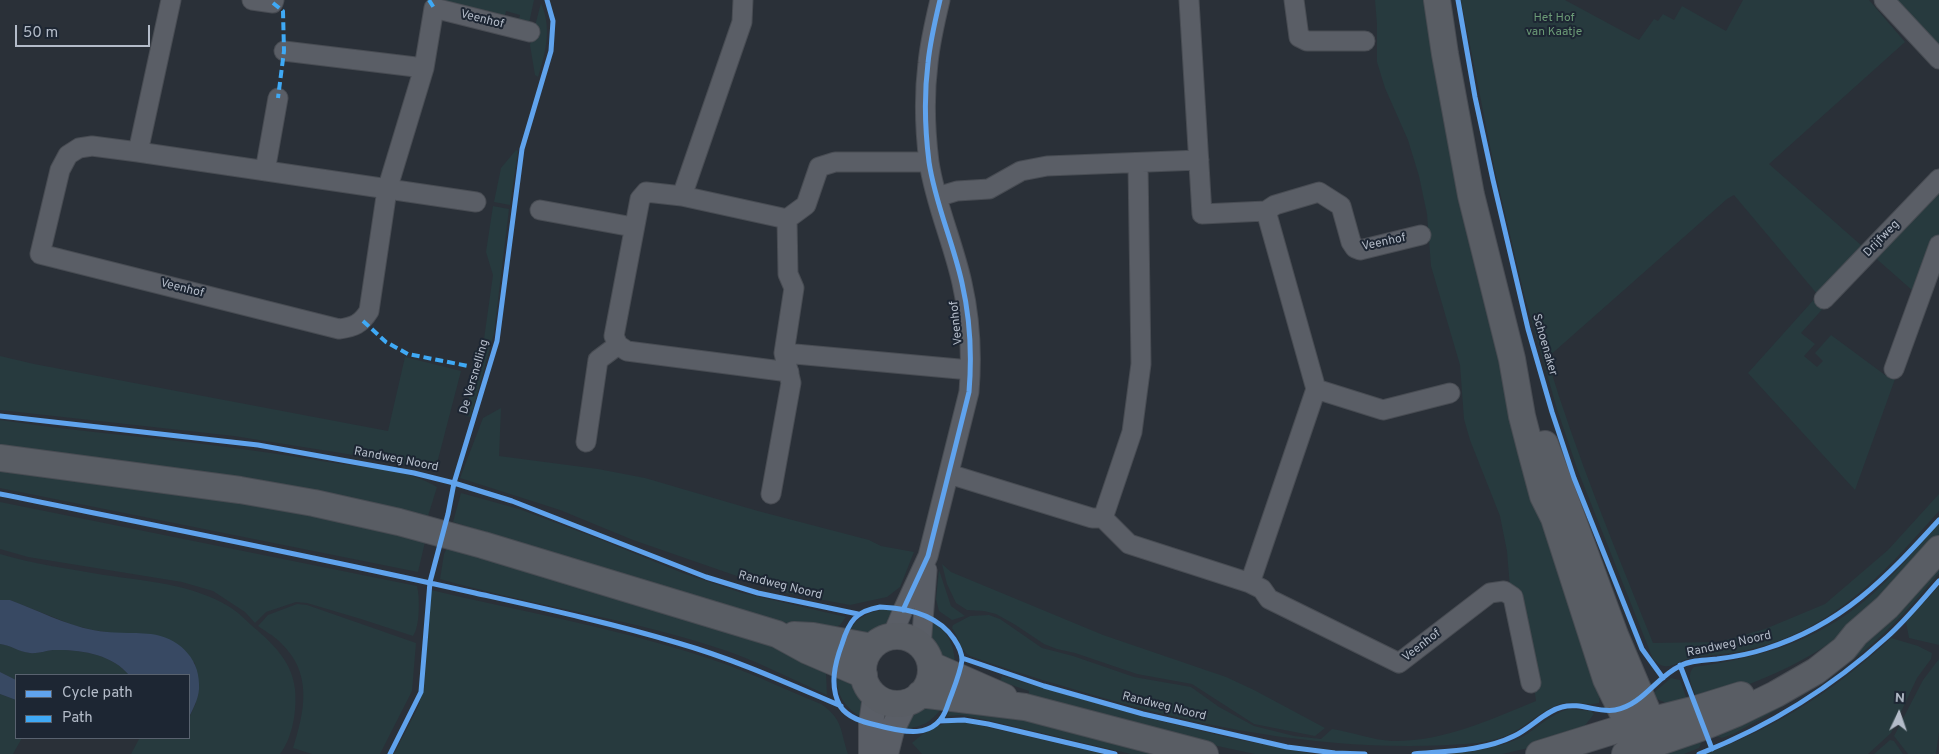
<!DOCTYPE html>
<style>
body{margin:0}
#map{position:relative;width:1939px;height:754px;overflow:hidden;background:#2a3038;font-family:Overpass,sans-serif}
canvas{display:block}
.legend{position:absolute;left:15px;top:674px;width:175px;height:65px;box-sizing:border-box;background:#1d2633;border:1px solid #59626f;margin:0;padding:6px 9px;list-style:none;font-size:15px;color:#b4bcc9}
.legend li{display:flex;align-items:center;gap:10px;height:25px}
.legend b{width:25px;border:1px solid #59626f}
.north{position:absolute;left:1874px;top:689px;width:50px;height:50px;-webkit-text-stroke:4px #1d2633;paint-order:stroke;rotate:3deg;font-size:14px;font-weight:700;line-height:20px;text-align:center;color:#b4bcc9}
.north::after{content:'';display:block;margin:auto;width:18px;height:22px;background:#b4bcc9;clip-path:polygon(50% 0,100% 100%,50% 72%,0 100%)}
.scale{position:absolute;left:15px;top:25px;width:135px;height:22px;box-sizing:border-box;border:2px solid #b4bcc9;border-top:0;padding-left:6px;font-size:15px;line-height:18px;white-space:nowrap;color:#b4bcc9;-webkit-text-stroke:4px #1d2633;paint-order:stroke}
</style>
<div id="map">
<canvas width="1939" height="754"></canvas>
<ul class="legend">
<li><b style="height:6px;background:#60a3ed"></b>Cycle path</li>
<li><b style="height:6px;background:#3fa9f5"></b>Path</li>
</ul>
<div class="north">N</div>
<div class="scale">50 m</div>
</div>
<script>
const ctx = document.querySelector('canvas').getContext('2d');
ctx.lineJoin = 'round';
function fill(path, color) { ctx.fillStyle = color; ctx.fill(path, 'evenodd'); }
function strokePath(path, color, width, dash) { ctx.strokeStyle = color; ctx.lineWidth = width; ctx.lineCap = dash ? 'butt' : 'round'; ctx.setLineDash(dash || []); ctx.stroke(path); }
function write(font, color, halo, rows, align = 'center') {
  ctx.font = font + ' Overpass,sans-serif'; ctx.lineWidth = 4; ctx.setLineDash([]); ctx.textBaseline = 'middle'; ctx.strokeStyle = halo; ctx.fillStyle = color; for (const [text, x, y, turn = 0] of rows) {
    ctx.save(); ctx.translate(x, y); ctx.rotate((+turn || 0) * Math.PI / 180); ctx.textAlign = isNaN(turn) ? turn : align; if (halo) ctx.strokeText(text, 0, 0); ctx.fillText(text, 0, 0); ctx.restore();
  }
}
fill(new Path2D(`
 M432 0H534L528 28 518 25 520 15 506 11 504 19Z
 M1375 0H1425L1600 692 1599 703C1585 707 1572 698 1555 706 1540 712 1528 724 1514 732 1504 738 1489 741 1478 743 1357 754 1230 734 1114 701 1066 687 1017 673 970 656 960 650 959 637 952 628L953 625 970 616 989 615 1000 619 1042 648 1073 656 1134 677 1191 687 1219 707 1254 726 1294 736 1321 739 1332 729C1351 732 1373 740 1392 741 1442 742 1490 720 1536 701L1524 611 1510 588 1507 551 1500 516 1470 440 1464 419 1460 365 1431 266 1427 214 1419 176 1408 140 1385 88 1377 62V24Z
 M1461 0H1565L1639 40 1654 19 1658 21 1663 14 1674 20 1682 6 1726 31 1743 0H1869L1905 42 1769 164 1862 246 1827 304 1801 333 1815 344 1804 356 1817 367 1823 361 1815 353 1831 335 1885 375 1895 379 1855 490 1748 373 1818 295 1734 195 1727 199 1547 358C1576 455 1615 548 1653 643L1719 642 1765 629 1825 604 1888 550 1939 494V511C1882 575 1832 632 1743 651 1727 654 1710 655 1694 657 1676 660 1669 675 1653 659L1578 471 1557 409 1524 294 1495 171Z
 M1894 0H1939V51Z
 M541 3C552 28 546 51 538 77L535 75 530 45Z
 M516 150 518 151 510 205 494 202 501 168Z
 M1939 183V236L1913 291 1871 254Z
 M493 206 509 209 494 333 471 417 465 416 469 398 474 353 484 339 493 275 486 252Z
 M0 356 34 364 388 431 405 357 461 371 435 471 366 457 234 436 0 410Z
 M501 408 499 456 598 469 645 478 758 511 869 540 881 546 914 552 900 587 887 597 850 605 786 593 633 540 560 510 460 478 483 418Z
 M0 420C70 431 140 436 211 445 252 450 293 456 334 463 368 468 407 469 437 487L428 516 389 507 0 447Z
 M0 466 313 513 425 542 418 572 0 488Z
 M461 493 519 509 599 539 685 574 742 593 846 617 840 625 833 628 830 633 735 611 453 522Z
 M0 502 417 586C420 598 420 627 413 636L361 619 307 603 296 602 266 612 255 623 245 612 213 591 182 582 28 557 0 549Z
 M1939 523V535C1921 555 1903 573 1884 593 1866 611 1848 629 1828 644 1789 671 1743 687 1699 702 1695 692 1684 676 1694 667 1760 658 1816 642 1868 598 1894 576 1916 548 1939 523Z
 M447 548 793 650 826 672 827 695C794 680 761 663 727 651 633 619 535 606 440 579L444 554Z
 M0 554C34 564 69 569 104 575 146 581 191 584 228 606 239 612 247 622 257 630 276 647 292 663 295 689 297 710 293 737 280 754H131L139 739 189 738V718L196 703 195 663 119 634 93 630 73 625 10 600H0Z
 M1939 563V573C1916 600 1892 628 1865 650 1824 684 1780 709 1733 734L1722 738 1712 735Z
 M942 564 951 572 1103 635 1226 677 1254 690 1325 728 1315 736 1254 724 1192 684 1137 674 1075 653 1057 649 1044 644 1014 624 996 614 984 611 967 610 956 603 947 584Z
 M939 570 951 606 965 616 952 620 939 611 936 599Z
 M1939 586V645L1909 638 1906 622Z
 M431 590C528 613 628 630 722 663 756 675 788 691 821 704 843 719 840 730 848 754H394L418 707 424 688Z
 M297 604 307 605 416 643 412 691 380 754H312L293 748C305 710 313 673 280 642 274 636 265 631 258 626L268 615Z
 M887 609 895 611C886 634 870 636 848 635 853 618 871 611 887 609Z
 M928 620C947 629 954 643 955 663L940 659C931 646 930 635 928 620Z
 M1891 638 1918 646 1932 653 1931 659 1917 678 1891 733 1868 754H1705C1719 748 1734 743 1748 736 1800 712 1849 678 1891 638Z
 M0 644C11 645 19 652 30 653 37 654 45 651 53 650 79 649 112 654 129 675H16V680L0 672Z
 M1939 659V732L1936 754H1908L1894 736 1923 680Z
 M837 672C859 688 864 689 861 717 844 707 835 693 837 672Z
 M1002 676 1144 717 1230 738 1313 754H1255L1194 741 1029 697V691L1000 681Z
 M1671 678 1680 680 1689 705C1673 705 1663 704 1651 695Z
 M0 694 16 700V738H22L13 754H0Z
 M952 703 1166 754H1131L987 720 962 715 947 716Z
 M917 705 942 708C932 721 922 728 905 728Z
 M1569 709 1591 711 1594 714 1582 729 1542 745 1502 754H1446C1471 751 1499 749 1522 737 1538 728 1550 714 1569 709Z
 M954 722 969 723 1104 754H922L912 743C924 732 938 724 954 722Z
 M1890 740 1894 741 1903 754H1874Z
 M1702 741 1699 748 1684 754H1657Z`), '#273a3e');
fill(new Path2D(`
 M0 600H10C37 610 66 625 93 630 112 634 131 632 151 634 177 637 199 657 199 684 200 696 194 707 189 717V675H129C112 654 79 649 53 650 45 651 37 654 30 653 18 652 11 645 0 644Z
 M0 672 16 680V700L0 694Z`), '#384963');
const minor = new Path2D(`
 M171 0 138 152 92 146 79 148 68 155 60 170 40 254 339 329C354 327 361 324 369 311L387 190 424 68 434 8 530 32
 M252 0 273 3 274 0
 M1189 0 1202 214 1266 211 1275 205 1319 192 1341 206 1351 242 1355 248 1360 250 1421 235
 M1294 0 1299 37 1307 41H1365
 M1884 0 1939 59
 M284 51 424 68
 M138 152 476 202
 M265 171 278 98
 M682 196 742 22 743 0
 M937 197 957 191 989 189 1021 171 1047 166 1199 160
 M540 210 633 227
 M1824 299 1939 179
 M784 353 970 370
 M1894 369 1939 245
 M789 372 627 351 618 345 614 336 640 199 646 192 682 196 787 219 806 205 819 167 835 162H929
 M1316 389 1383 410 1450 393
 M586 442 598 360 618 345
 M949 474 1092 518H1103L1129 544 1250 583 1262 589 1269 599 1399 663 1490 593 1504 591 1513 597 1531 683
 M771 494 791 383 784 353 794 288 788 274 787 219
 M1103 518 1132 432 1141 364 1138 164
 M1250 583 1316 389 1266 211
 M892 636 903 610 928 556 969 392C972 356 970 318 962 283 953 242 935 203 929 162 925 130 924 95 928 63 930 42 935 21 940 0
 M921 646 927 570`);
const tertiary = new Path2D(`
 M871 754V724L875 696
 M886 754 892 730 906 702`);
const secondary = new Path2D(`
 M1437 0 1445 54 1471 195 1512 359 1522 416 1531 451 1543 496 1554 518 1606 679 1629 726 1645 748
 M1545 444 1615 635 1651 720 1645 748
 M0 458 240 490 314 503 399 522 483 545 777 634 808 651 864 675
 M794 635 813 636 872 647
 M863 670a34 34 0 1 1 68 0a34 34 0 1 1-68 0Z
 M931 665 1004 697
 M920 694 1025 707 1205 754
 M1539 754 1629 726 1696 709 1741 695
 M1625 754 1703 727 1737 713 1776 694 1816 671 1844 649 1856 634 1887 607 1939 549`);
strokePath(minor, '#484c53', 21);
strokePath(tertiary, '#484c53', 26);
strokePath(secondary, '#484c53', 28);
strokePath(minor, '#5a5e66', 19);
strokePath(tertiary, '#5a5e66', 24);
strokePath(secondary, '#595d64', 26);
strokePath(new Path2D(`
 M429 0 434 8
 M273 3 283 11 284 51 278 98
 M363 321 386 342 408 354 468 366`), '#3fa9f5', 4, [8, 4]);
strokePath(new Path2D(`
 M1458 0 1475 97 1493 180 1528 329 1552 412 1574 478 1642 649 1663 678
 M0 416 258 445 414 473 454 483 512 501 706 577 758 593 858 614
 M0 494C158 526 317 557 475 593 542 608 611 623 678 643 734 659 787 683 841 706
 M880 607C907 608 938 615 954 639 958 645 962 653 962 660 960 675 952 692 947 707 936 741 902 732 876 725 863 722 848 718 840 706 829 686 835 663 842 644 849 621 856 611 880 607Z
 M903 610 928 556 969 392C972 356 970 318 962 283 953 242 935 203 929 162 925 130 924 95 928 63 930 42 935 21 940 0
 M962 658 1044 686 1143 714 1287 747 1335 753 1365 754
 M1680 665 1712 749
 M939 721 964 720 988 724 1115 754
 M390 754 421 692 430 582 448 514 454 483 497 341 522 149 551 51 553 21 547 0
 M1414 754C1447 751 1484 751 1514 736 1531 728 1545 711 1562 707 1580 702 1598 713 1615 710 1643 705 1656 677 1680 666 1691 660 1705 660 1717 659 1733 657 1750 654 1765 649 1842 625 1886 578 1939 520
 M1699 754C1768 727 1832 687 1887 637 1906 620 1922 600 1939 581`), '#60a3ed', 5);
write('12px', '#6b9a76', '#1d2633', [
 ["Het Hof",1554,19],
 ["van Kaatje",1554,33]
]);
write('12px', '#b4bcc9', '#1d2633', [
 ["Veenhof",482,20,14],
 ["Drijfweg",1882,239,-46],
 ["Veenhof",1384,243,-12],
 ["Veenhof",182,289,14],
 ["Veenhof",957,323,-96],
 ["Schoenaker",1544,345,74],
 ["De Versnelling",475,377,-74],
 ["Randweg Noord",396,460,11],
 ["Randweg Noord",780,586,14],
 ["Randweg Noord",1729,645,-12],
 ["Veenhof",1422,646,-38],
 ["Randweg Noord",1164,707,14]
]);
</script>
